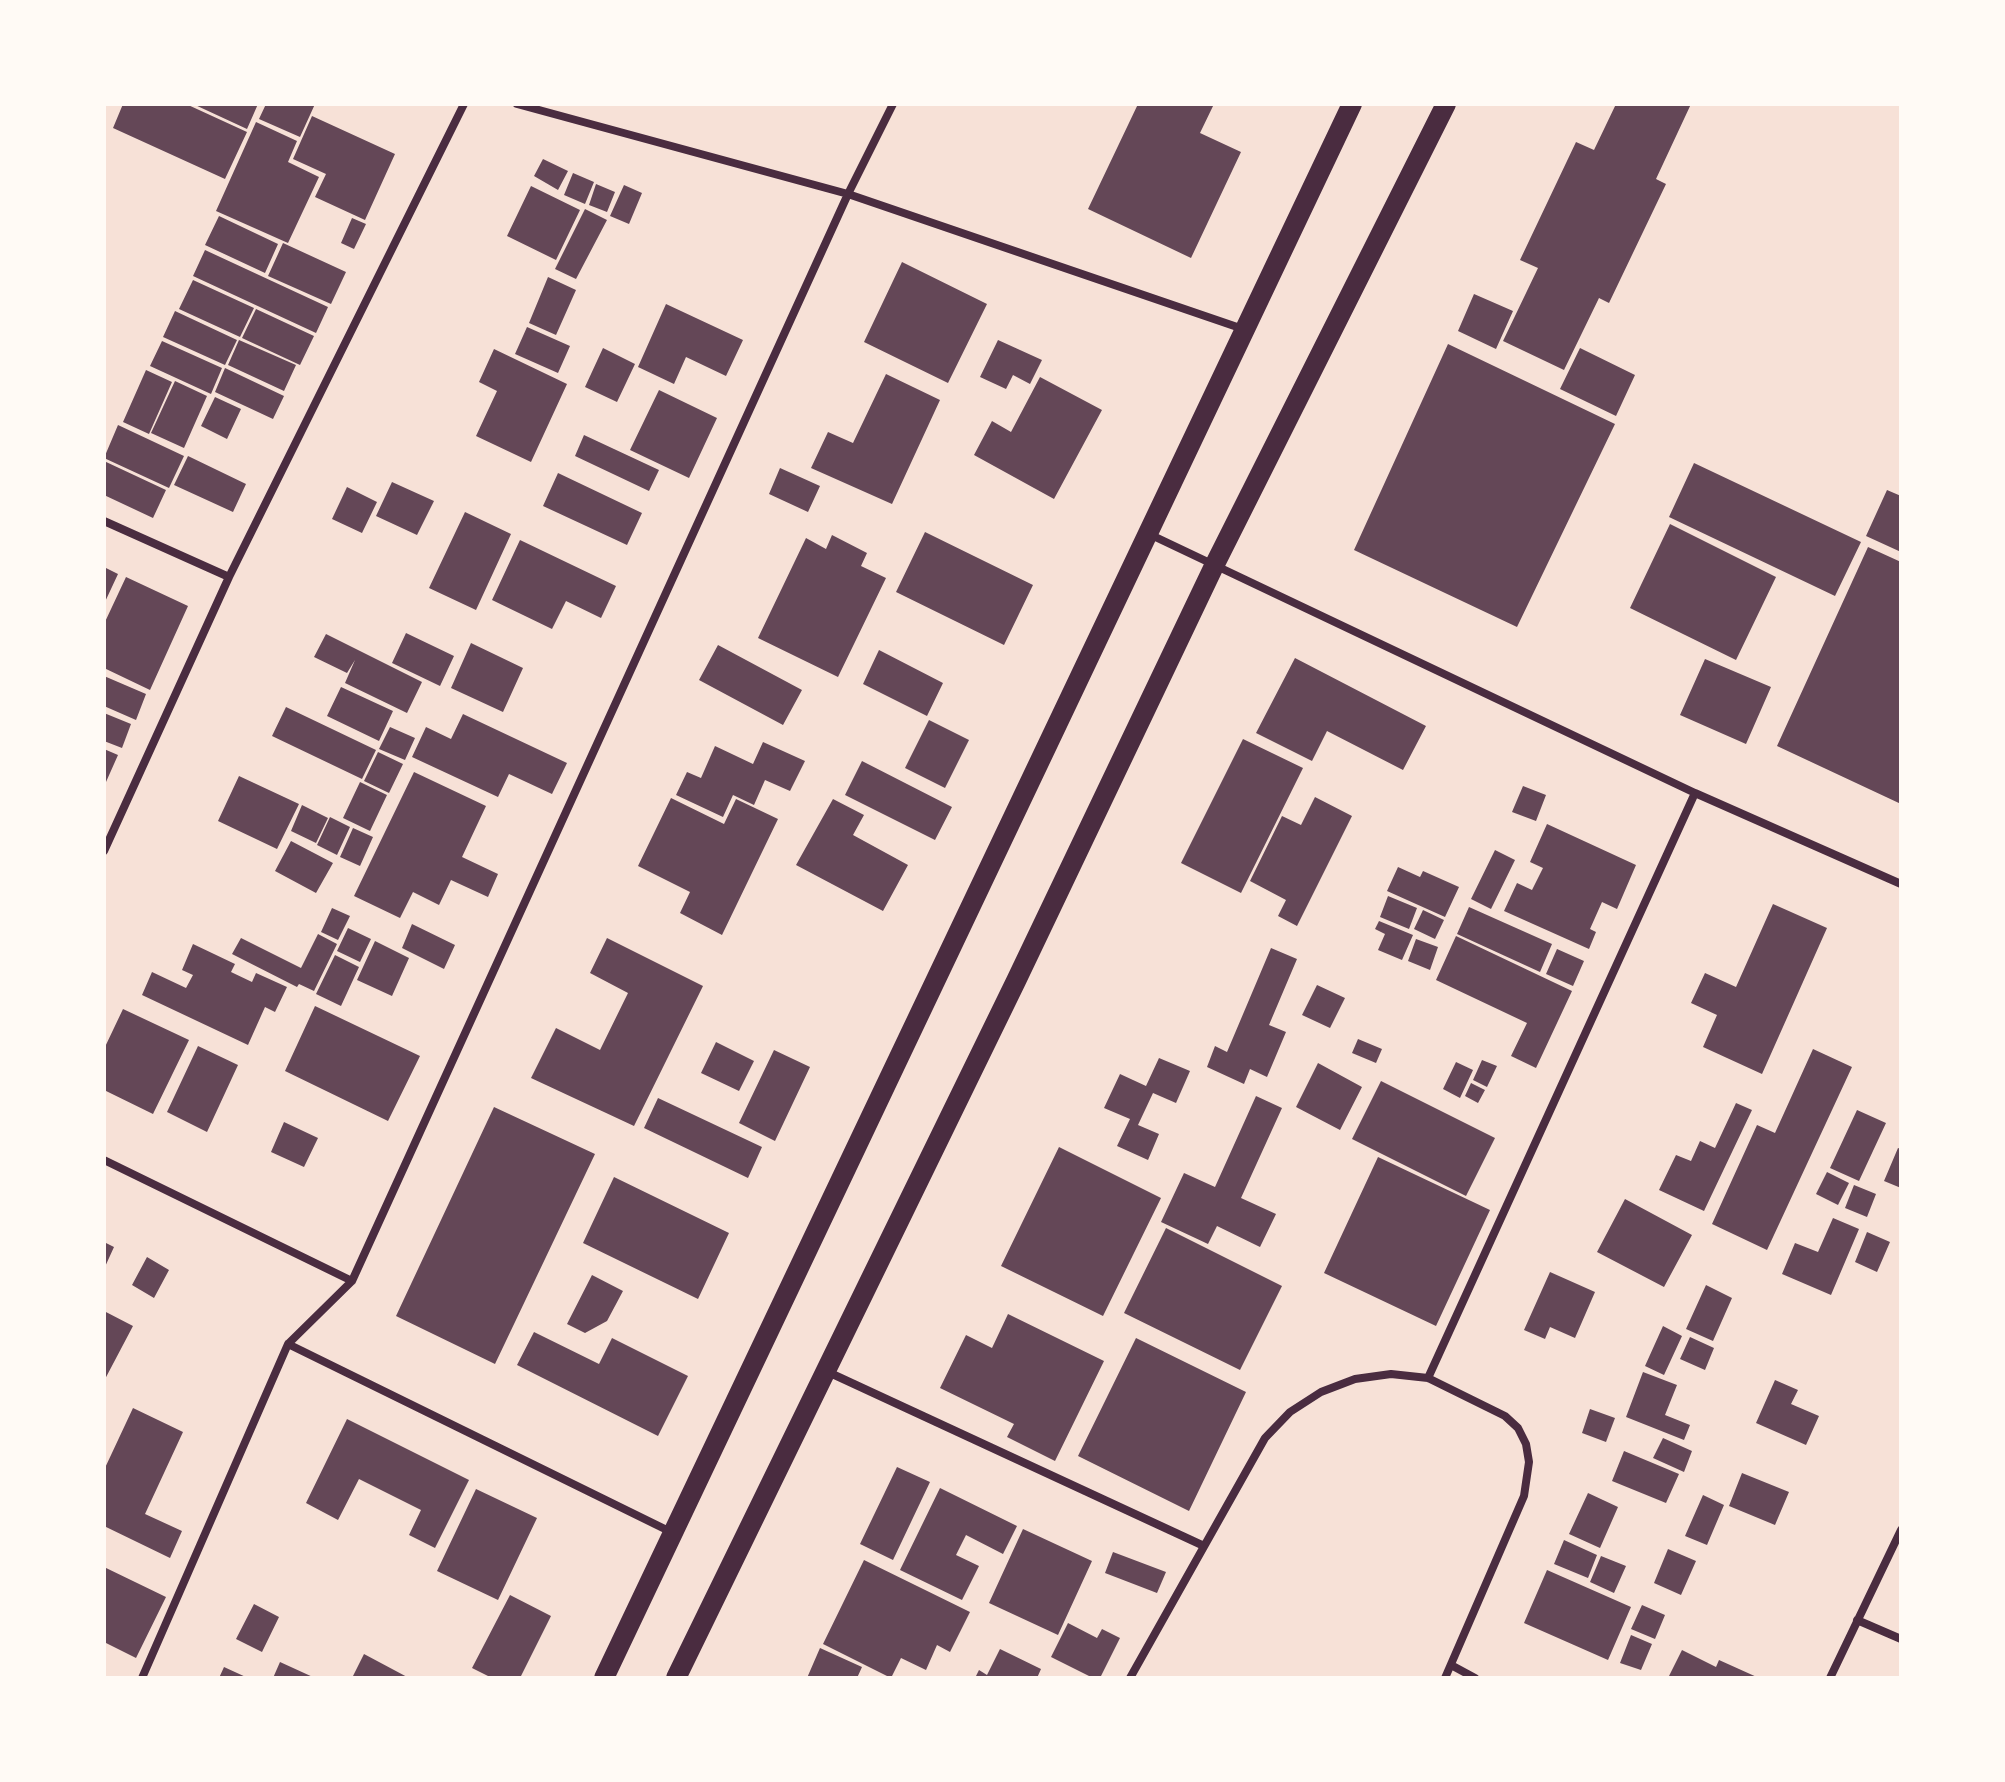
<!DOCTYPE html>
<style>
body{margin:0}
#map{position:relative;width:2005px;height:1782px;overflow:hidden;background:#f7e1d7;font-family:"PT Sans",sans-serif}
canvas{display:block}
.frame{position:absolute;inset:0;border:106px solid #fffaf5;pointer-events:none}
</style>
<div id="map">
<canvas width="2005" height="1782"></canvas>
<div class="frame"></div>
</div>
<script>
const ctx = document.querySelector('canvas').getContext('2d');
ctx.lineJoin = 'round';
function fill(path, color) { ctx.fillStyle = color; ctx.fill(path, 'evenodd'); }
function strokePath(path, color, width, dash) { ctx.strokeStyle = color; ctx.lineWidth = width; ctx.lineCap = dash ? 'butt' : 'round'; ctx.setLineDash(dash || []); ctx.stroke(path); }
fill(new Path2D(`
 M123 104H186L247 132 225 179 113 128Z
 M193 104H258L247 129Z
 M266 104H315L300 137 259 119Z
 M1138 104H1214L1200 133 1241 152 1191 258 1088 209Z
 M1616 104H1691L1656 179 1666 184 1609 303 1599 298 1564 370 1503 341 1538 268 1520 260 1576 142 1594 150Z
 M312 116 395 154 365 220 315 197 326 174 293 159Z
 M256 122 297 141 288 162 319 177 288 243 216 211Z
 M543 159 568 171 558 190 534 176Z
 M573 173 594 182 585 204 564 195Z
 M596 184 615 192 607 212 589 205Z
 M624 185 642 193 629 224 610 216Z
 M531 186 580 210 556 260 507 236Z
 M585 209 607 220 576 279 555 269Z
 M219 216 278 244 265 273 205 245Z
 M352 218 366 224 354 249 341 243Z
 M283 243 346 272 331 304 268 276Z
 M205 250 328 307 316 333 193 276Z
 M902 262 987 304 948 383 864 342Z
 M548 277 576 290 556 335 529 323Z
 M193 280 254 308 240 337 179 309Z
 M1474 294 1513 311 1496 349 1458 331Z
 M666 304 743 340 726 376 686 357 674 384 638 367Z
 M256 309 314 336 300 365 242 338Z
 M175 311 237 340 225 365 163 337Z
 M527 327 570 346 558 373 515 354Z
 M239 340 296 365 284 391 228 365Z
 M998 340 1042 360 1030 384 1013 375 1006 389 980 377Z
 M162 341 222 368 211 394 150 366Z
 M1448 344 1615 424 1517 627 1354 550Z
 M603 348 635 364 617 402 585 387Z
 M1580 348 1635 375 1616 416 1560 389Z
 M494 349 567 384 531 462 476 436 497 391 479 382Z
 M225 368 284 396 273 419 215 392Z
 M146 370 172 382 149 434 123 422Z
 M886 374 940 400 892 504 811 468 828 432 853 443Z
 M1040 377 1102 410 1054 499 974 455 992 421 1011 432Z
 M175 381 207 396 184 448 151 433Z
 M659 390 717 418 689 478 630 450Z
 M215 397 241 409 227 439 201 426Z
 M118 425 184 456 169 488 104 458Z
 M584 435 659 470 649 491 575 456Z
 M188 456 246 484 233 512 174 485Z
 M104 461 166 490 153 518 104 495Z
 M1694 463 1861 542 1835 596 1669 517Z
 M780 468 820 486 808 512 769 494Z
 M558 473 642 513 627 545 543 506Z
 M392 482 434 501 417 535 376 516Z
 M347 487 377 502 362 533 332 519Z
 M1887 490 1901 496V552L1866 536Z
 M465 512 511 534 476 610 429 588Z
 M1670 524 1776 577 1736 660 1630 608Z
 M925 532 1033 585 1004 645 896 592Z
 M832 535 867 553 861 566 886 578 838 677 758 638 806 538 826 549Z
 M520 540 616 586 601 618 566 601 552 629 492 600Z
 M1868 547 1901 562V804L1777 746Z
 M104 567 118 574 104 604Z
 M126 577 188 606 150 690 104 668V624Z
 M406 633 454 656 440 686 392 663Z
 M326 634 422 682 407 713 345 683 355 660 347 673 314 657Z
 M471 643 523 668 503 712 451 688Z
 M718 645 802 690 783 725 699 680Z
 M879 650 943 683 927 716 863 684Z
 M1295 658 1426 726 1403 770 1327 731 1312 761 1256 733Z
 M1705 659 1771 687 1746 744 1680 715Z
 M104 676 146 694 136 720 104 706Z
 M341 687 393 711 379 741 327 716Z
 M286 707 376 750 362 779 272 736Z
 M104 713 131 724 122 748 104 741Z
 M463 714 567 763 552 794 509 774 498 797 412 757 426 727 451 739Z
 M929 720 969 740 945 788 905 768Z
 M390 727 415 738 405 760 379 749Z
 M1243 739 1303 768 1241 893 1181 863Z
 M763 742 805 761 790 791 765 780 754 805 733 795 723 817 676 795 687 772 701 778 715 746 753 764Z
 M104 749 118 755 106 782H104Z
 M378 752 403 764 389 793 364 781Z
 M862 761 952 807 935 840 845 795Z
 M414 772 486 806 462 857 498 874 488 897 451 880 439 905 413 892 400 918 354 896Z
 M239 776 299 804 277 849 218 821Z
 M360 782 387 795 370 831 343 818Z
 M1523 786 1546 795 1536 821 1512 812Z
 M1315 797 1352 816 1297 926 1278 916 1286 900 1250 881 1282 816 1301 825Z
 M671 798 724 824 736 799 778 819 722 935 680 913 690 892 638 866Z
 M833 799 864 815 853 835 908 865 883 911 796 865Z
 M302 805 328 818 316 843 291 831Z
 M330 817 350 827 337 855 317 845Z
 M1547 824 1636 865 1617 909 1602 902 1590 929 1596 932 1589 949 1504 911 1517 883 1532 890 1543 868 1530 862Z
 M353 828 373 837 360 866 340 857Z
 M291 841 333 863 316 893 275 871Z
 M1495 850 1515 860 1491 909 1471 899Z
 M1398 867 1420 877 1423 871 1459 887 1445 917 1387 891Z
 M1388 896 1417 908 1409 929 1380 917Z
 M1773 904 1827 928 1762 1074 1703 1047 1717 1015 1691 1003 1705 973 1736 987Z
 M1469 907 1552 944 1540 972 1457 934Z
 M332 908 350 916 338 940 321 932Z
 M1423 910 1444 920 1435 939 1414 929Z
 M1379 921 1413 935 1402 960 1378 950 1385 934 1375 929Z
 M412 924 455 945 444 969 402 948Z
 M348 928 371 939 360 962 337 951Z
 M318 934 337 944 314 991 299 984 297 987 232 954 241 938 301 968Z
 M1456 936 1572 991 1536 1068 1511 1056 1527 1023 1436 980Z
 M607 938 703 986 634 1126 531 1078 556 1028 600 1050 628 993 590 973Z
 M1416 939 1438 947 1430 970 1408 961Z
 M375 941 409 958 392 996 357 980Z
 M193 944 235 964 231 972 252 982 256 973 287 987 275 1012 265 1007 248 1045 142 995 152 972 186 988 193 975 182 970Z
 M1271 948 1297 959 1269 1025 1286 1032 1267 1077 1250 1069 1244 1084 1207 1067 1215 1046 1227 1052Z
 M1557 949 1584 961 1573 986 1546 974Z
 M335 955 359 967 341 1006 316 994Z
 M1317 985 1345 998 1330 1028 1302 1015Z
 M315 1006 420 1056 388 1121 285 1071Z
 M123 1009 189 1040 153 1114 104 1090V1049Z
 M1358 1039 1382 1049 1376 1063 1352 1053Z
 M716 1042 754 1061 739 1091 701 1073Z
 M198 1046 238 1065 207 1132 167 1112Z
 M1813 1049 1852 1067 1767 1250 1712 1224 1757 1125 1775 1133Z
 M774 1050 810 1067 775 1141 739 1123Z
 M1159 1058 1190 1071 1176 1103 1153 1093 1138 1125 1159 1134 1148 1160 1117 1146 1130 1119 1104 1108 1120 1074 1146 1086Z
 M1482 1060 1497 1066 1487 1087 1473 1080Z
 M1456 1062 1473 1070 1460 1098 1443 1089Z
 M1318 1063 1362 1087 1340 1130 1296 1107Z
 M1381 1081 1495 1138 1466 1196 1352 1139Z
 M1471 1083 1485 1090 1478 1103 1465 1096Z
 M1256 1096 1282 1108 1241 1198 1276 1214 1260 1247 1217 1226 1208 1244 1161 1222 1184 1173 1215 1187Z
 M658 1098 762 1147 748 1178 644 1128Z
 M1736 1103 1752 1110 1704 1211 1659 1190 1676 1155 1691 1161 1700 1141 1715 1148Z
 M494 1107 595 1154 495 1364 396 1316Z
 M1857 1110 1886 1123 1859 1181 1830 1168Z
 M284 1122 318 1138 304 1167 271 1152Z
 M1059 1147 1161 1198 1103 1316 1001 1266Z
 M1898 1148 1901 1149V1188L1884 1181Z
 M1378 1157 1490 1210 1436 1326 1324 1273Z
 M1827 1172 1849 1183 1838 1205 1816 1194Z
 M614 1177 729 1233 698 1299 583 1243Z
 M1854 1185 1876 1194 1867 1217 1845 1208Z
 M1625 1199 1692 1235 1664 1287 1597 1252Z
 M1833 1218 1859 1229 1831 1295 1782 1274 1795 1243 1818 1252Z
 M1166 1228 1282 1286 1240 1370 1124 1313Z
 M1867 1232 1890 1242 1877 1272 1855 1262Z
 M104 1242 114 1247 104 1269Z
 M147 1257 169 1270 154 1298 132 1285Z
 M1550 1272 1595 1292 1575 1338 1550 1327 1545 1339 1524 1330Z
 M592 1275 623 1291 607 1321 585 1333 567 1324Z
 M1706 1285 1732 1298 1713 1341 1686 1329Z
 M104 1311 133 1326 104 1381Z
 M1008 1314 1104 1361 1055 1461 1007 1437 1014 1424 940 1388 966 1335 992 1348Z
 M1663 1326 1682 1336 1664 1375 1645 1366Z
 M534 1332 599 1364 612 1338 688 1376 658 1436 517 1365Z
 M1690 1337 1714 1348 1705 1370 1680 1359Z
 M1136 1338 1246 1392 1189 1511 1078 1456Z
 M1643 1372 1677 1385 1665 1415 1690 1425 1684 1440 1626 1417Z
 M1775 1380 1798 1390 1791 1404 1819 1416 1806 1445 1756 1423Z
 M133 1408 183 1432 145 1514 182 1531 170 1558 104 1526V1470Z
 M1590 1409 1615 1418 1606 1442 1582 1433Z
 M347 1419 469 1480 435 1548 409 1535 421 1510 359 1479 338 1520 306 1503Z
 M1663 1438 1692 1451 1684 1472 1653 1458Z
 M1624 1451 1679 1474 1666 1503 1612 1481Z
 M897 1467 930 1482 893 1560 860 1544Z
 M1742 1473 1789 1492 1775 1525 1729 1506Z
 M940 1488 1017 1526 1003 1554 966 1535 956 1555 979 1566 962 1600 900 1570Z
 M476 1489 537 1518 498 1600 437 1571Z
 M1588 1493 1618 1507 1600 1548 1569 1534Z
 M1703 1495 1724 1505 1707 1545 1685 1536Z
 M1023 1529 1092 1561 1058 1635 989 1603Z
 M1564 1540 1597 1555 1588 1578 1554 1564Z
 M1668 1549 1696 1561 1681 1595 1654 1583Z
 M1113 1552 1166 1572 1157 1593 1105 1573Z
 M1601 1556 1626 1566 1614 1593 1590 1582Z
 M864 1560 970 1612 950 1652 937 1645 926 1670 901 1658 891 1678 823 1644Z
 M104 1567 166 1597 136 1658 104 1642Z
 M1547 1570 1631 1607 1608 1660 1524 1623Z
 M510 1595 551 1616 520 1678H492L472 1668Z
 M254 1604 279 1617 262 1652 236 1639Z
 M1642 1605 1665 1615 1655 1639 1631 1629Z
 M1068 1623 1097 1638 1102 1629 1120 1638 1100 1678H1093L1051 1657Z
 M1631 1635 1652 1644 1641 1670 1620 1663Z
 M820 1648 862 1667 857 1678H807Z
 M1000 1649 1041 1669 1037 1678H975L979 1670 987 1675Z
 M1682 1650 1716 1667 1719 1660 1759 1678H1668Z
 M364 1654 409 1678H352Z
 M280 1662 315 1678H273Z
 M224 1667 248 1678H219Z`), '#644757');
strokePath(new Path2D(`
 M517 104 848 194 1246 330
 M104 521 229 577
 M1149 534 1695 793 1901 884
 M104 851 229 577 464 104
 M104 1160 352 1281
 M288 1344 671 1532
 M828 1372 1204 1546
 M1428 1378 1695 793
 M1857 1620 1901 1639
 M1451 1665 1475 1678
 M142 1678 288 1344 352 1281 848 194 893 104
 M1130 1678 1265 1438 1290 1412 1321 1392 1355 1379 1391 1374 1428 1378 1505 1416 1518 1428 1526 1444 1529 1462 1524 1496 1445 1678
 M1830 1678 1901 1530`), '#4a2c40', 8);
strokePath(new Path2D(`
 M604 1678 1352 104
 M676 1678 1016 981 1215 564 1446 104`), '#4a2c40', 20);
</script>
